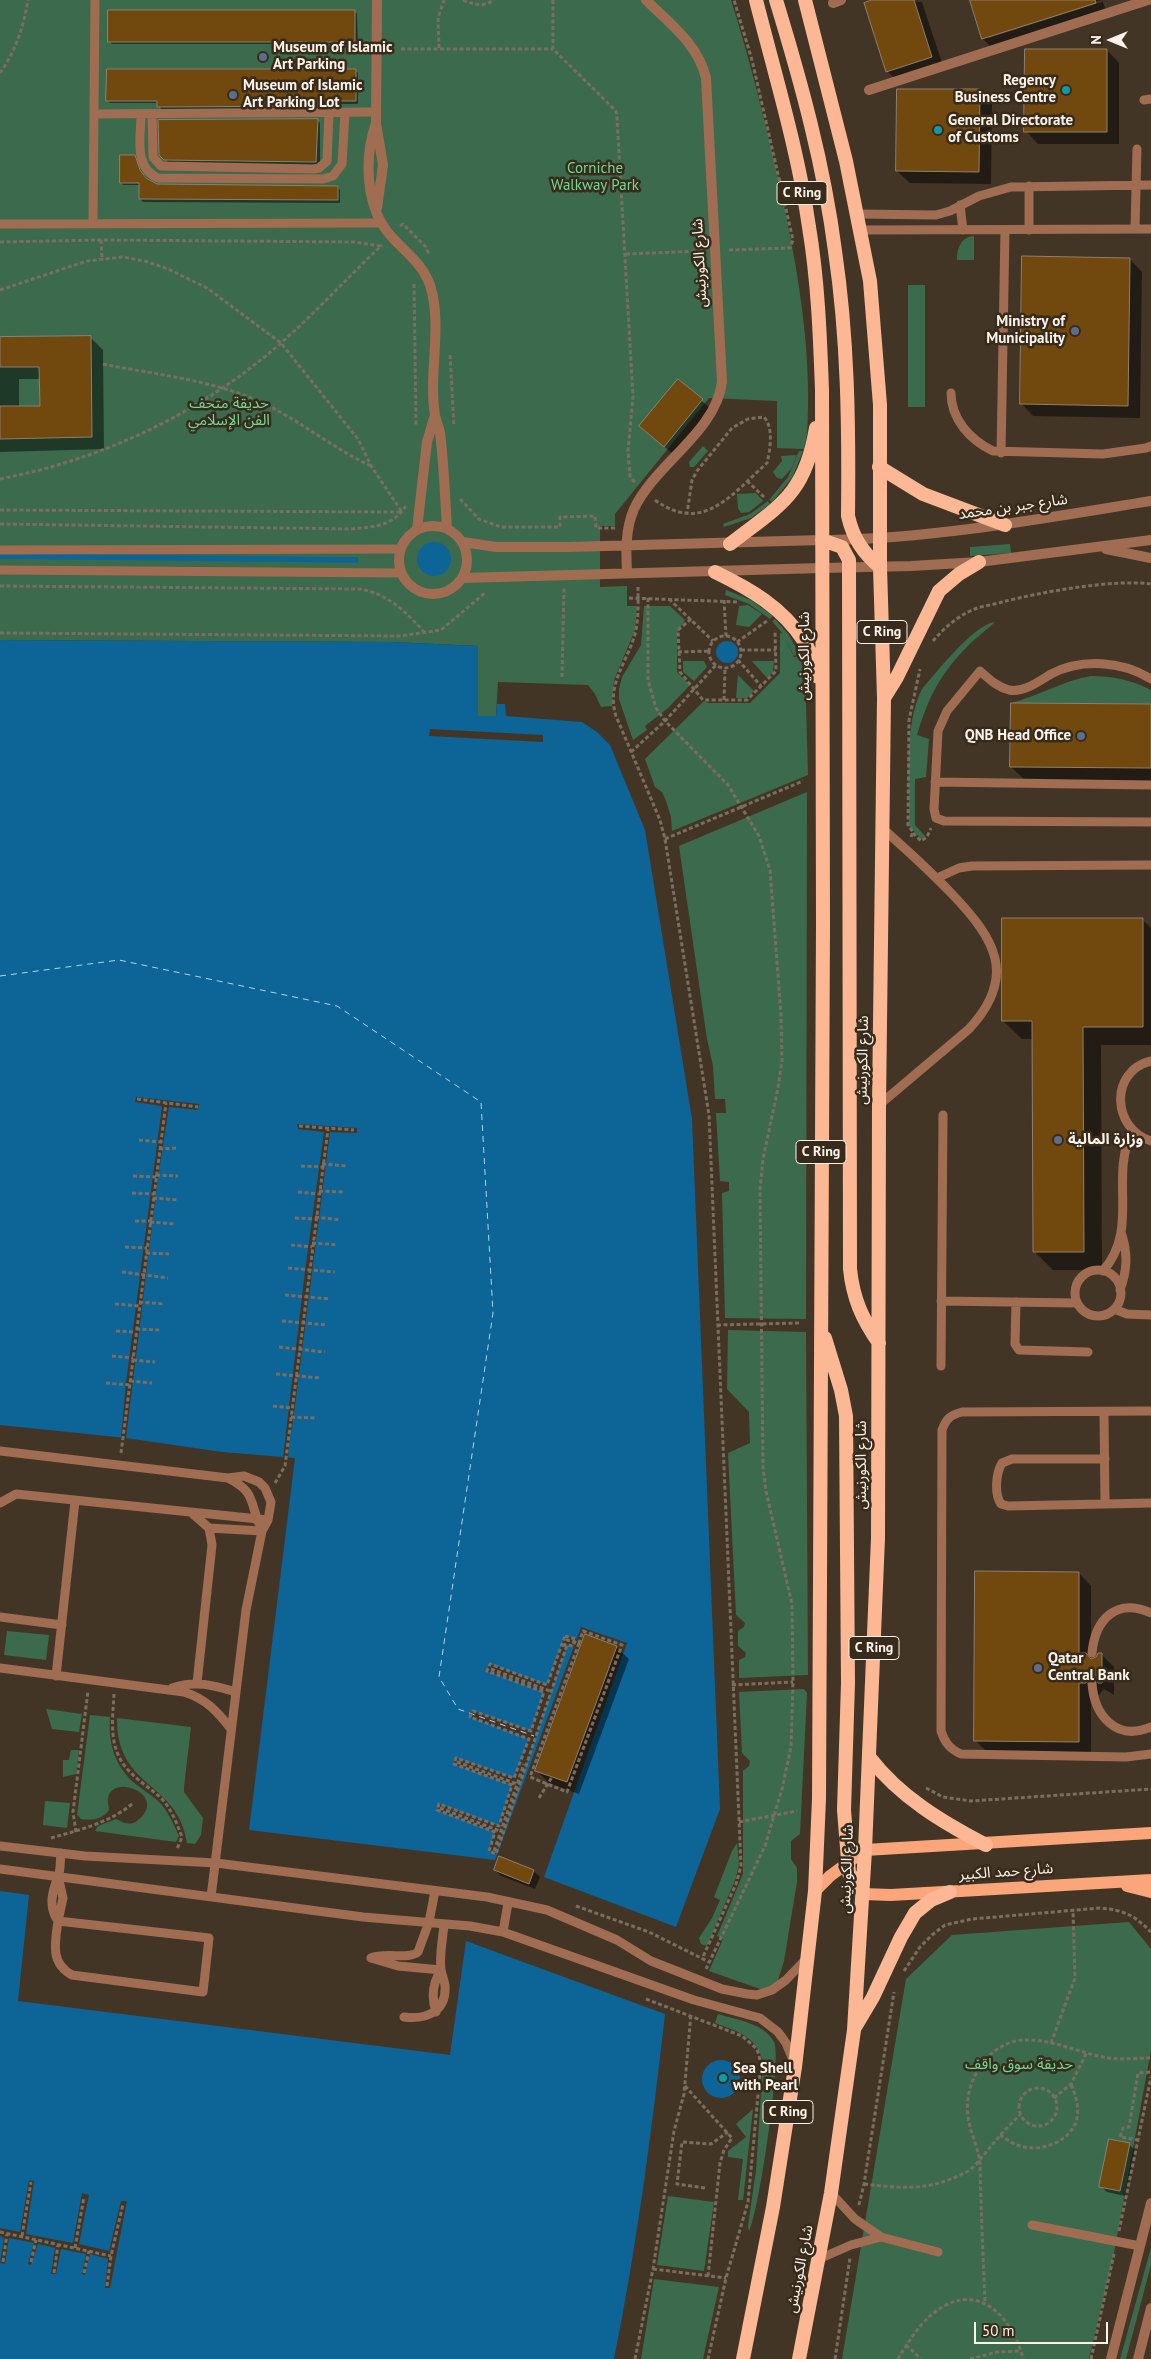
<!DOCTYPE html>
<meta charset="utf-8">
<style>
body{margin:0}
#map{position:relative;width:1151px;height:2359px;overflow:hidden;background:#433526;font-family:"PT Sans",sans-serif}
canvas{display:block}
.north{position:absolute;left:1086px;top:15px;width:50px;height:50px;-webkit-text-stroke:4px #382b1c;paint-order:stroke;rotate:270deg;font-size:14px;font-weight:700;line-height:20px;text-align:center;color:#fbf3e9}
.north::after{content:'';display:block;margin:auto;width:18px;height:22px;background:#fbf3e9;clip-path:polygon(50% 0,100% 100%,50% 72%,0 100%)}
.scale{position:absolute;left:974px;top:2322px;width:134px;height:22px;box-sizing:border-box;border:2px solid #fbf3e9;border-top:0;padding-left:6px;font-size:15px;line-height:18px;white-space:nowrap;color:#fbf3e9;-webkit-text-stroke:4px #382b1c;paint-order:stroke}
</style>
<div id="map">
<canvas width="1151" height="2359"></canvas>
<div class="north">N</div>
<div class="scale">50 m</div>
</div>
<script>
const ctx = document.querySelector('canvas').getContext('2d');
ctx.lineJoin = 'round';
function fill(path, color) { ctx.fillStyle = color; ctx.fill(path, 'evenodd'); }
function strokePath(path, color, width, dash) { ctx.strokeStyle = color; ctx.lineWidth = width; ctx.lineCap = dash ? 'butt' : 'round'; ctx.setLineDash(dash || []); ctx.stroke(path); }
function write(font, color, halo, rows, align = 'center') {
  ctx.font = font + ' "PT Sans","Noto Sans Arabic",sans-serif'; ctx.lineWidth = 5; ctx.setLineDash([]); ctx.textBaseline = 'middle'; ctx.strokeStyle = halo; ctx.fillStyle = color; for (const [text, x, y, turn = 0] of rows) {
    ctx.save(); ctx.translate(x, y); ctx.rotate((+turn || 0) * Math.PI / 180); ctx.textAlign = isNaN(turn) ? turn : align; if (halo) ctx.strokeText(text, 0, 0); ctx.fillText(text, 0, 0); ctx.restore();
  }
}
fill(new Path2D(`
 M0 0H731C748 54 762 109 775 165 795 253 813 344 807 435L804 449 777 448V401L709 398 615 514V526H600V587L627 586V606H637L635 630 614 680 612 706 601 707 595 694 588 685 498 682 496 716H478V646L392 642 0 640Z
 M974 236V260H957C957 248 961 237 974 236Z
 M908 285H925V407H908Z
 M703 446 708 451 694 467H690L689 462Z
 M799 451H803L792 478 772 502 769 500 788 477Z
 M797 455 791 469 782 479 777 478 773 472 782 461 781 456Z
 M756 493 763 501 749 512 741 513 738 508 737 494Z
 M768 501 770 504 751 518 724 527 723 524 750 514Z
 M1010 544 1011 553 970 556V547Z
 M726 590 751 600 773 616 770 619 749 604 725 595Z
 M748 605 762 614 749 627 736 625 739 606Z
 M644 606H670L685 620 677 633V672L690 685 668 708 645 726 647 730 633 740 619 699V689L622 677 641 645Z
 M775 619 789 635 799 654 794 656 785 638 794 657 801 656 805 670 808 775 672 831 671 817 666 801 662 792 655 787 645 759 704 701 708 703H750L780 673V633L783 634 772 621Z
 M995 622C987 630 975 638 966 648 939 675 928 699 917 735L929 739 926 777 915 779V825L925 836 921 839 909 826C910 784 903 727 922 689 937 672 973 625 995 622Z
 M683 661H704L707 667 694 681 683 672Z
 M752 661H774L773 672 767 678Z
 M738 675 754 691 747 698H736Z
 M1091 676C1113 676 1131 680 1151 690V704L1011 703C1039 696 1062 681 1091 676Z
 M807 792 806 1319 725 1318 722 1193 729 1191V1182L720 1181 716 1113H726L725 1099H715L713 1066 707 1039 679 846Z
 M728 1330 806 1332 808 1675 739 1678V1660L745 1657 746 1653 738 1646V1631L744 1627 745 1623 736 1615 728 1453 750 1443 749 1412 727 1389Z
 M7 1631 49 1635 46 1660 4 1655Z
 M804 1689 807 1693 800 1834 791 1841V1859L797 1868V1882L784 1961 778 1980 775 1985 763 1990 709 1971 723 1939 717 1936 743 1874V1771L749 1766 750 1761 742 1753 739 1692Z
 M46 1709 82 1714 79 1732 52 1729Z
 M90 1715 110 1717C108 1741 114 1764 132 1781 141 1789 154 1796 162 1805 169 1814 174 1825 179 1836L176 1842 95 1831 98 1826 116 1819C123 1823 130 1826 137 1821 170 1796 113 1772 108 1798 107 1801 109 1807 109 1810 103 1819 92 1821 81 1819L77 1815Z
 M117 1718 191 1727 184 1787V1792L203 1818 201 1835 195 1844 187 1843C178 1781 116 1789 117 1718Z
 M71 1750H79L76 1774 63 1777V1760H69Z
 M45 1801 70 1803 67 1828 43 1825Z
 M737 1843 739 1863 736 1878 707 1946 701 1944 699 1938 712 1918 720 1900 714 1897 732 1851Z
 M1129 1922 1151 1949V2050L1114 2253 1089 2359H842L906 1979 952 1935Z
 M718 2014C737 2020 764 2023 774 2042 782 2056 759 2213 749 2231L748 2226 756 2170 763 2063C758 2037 737 2031 715 2023Z
 M753 2109 743 2200H738L743 2159 728 2157V2151L746 2137 736 2124Z
 M668 2196 714 2202 704 2271 657 2265Z
 M1151 2248V2265L1126 2359H1120Z
 M654 2279 719 2287 703 2359H641Z`), '#3b6b4c');
fill(new Path2D(`
 M417 559a17 17 0 1 1 34 0a17 17 0 1 1-34 0Z
 M0 640 392 642 478 646V716H496L497 704H505L506 716 582 722 597 732 610 745 645 830 692 1119 720 1809 676 1927 544 1877 627 1643 581 1627 495 1860 249 1830 295 1458 222 1452 126 1438 0 1425Z
 M716 652a11 11 0 1 1 22 0a11 11 0 1 1-22 0Z
 M0 1891 29 1895 18 2001 450 2055 466 1941 665 2014C652 2129 637 2245 614 2359H0Z
 M702 2079a19 19 0 1 1 38 0a19 19 0 1 1-38 0Z`), '#0d6497');
fill(new Path2D(`
 M430 729 543 735V742L429 736Z
 M136 1097 199 1104 198 1110 169 1107 158 1177 126 1438H121L126 1383 162 1106 135 1102Z
 M297 1124 357 1128V1133L330 1132 292 1429 290 1430 288 1458H283L305 1271 324 1132 298 1129Z
 M565 1636 576 1639 573 1646 567 1645 496 1854 489 1851 495 1832 437 1810 439 1804 499 1826 512 1785 454 1764 456 1758 514 1778 529 1739 470 1717 473 1711 531 1731 544 1692 487 1671 490 1664 547 1685Z
 M29 2180 34 2181 26 2234 73 2243 82 2193 89 2195 79 2244 109 2251 121 2201H127L110 2288H105L108 2259 90 2254 85 2275 82 2274 86 2254 61 2249 56 2274H51L55 2248 38 2244 31 2265 28 2264 34 2243 9 2238 5 2264 0 2263 4 2238 0 2236V2228L20 2232Z`), '#433526');
fill(new Path2D(`
 M876 0 922 2 944 69 899 83 887 71Z
 M972 0H1101L989 36V38L1102 2V0L1108 15 995 51 983 39Z
 M354 11 357 14 358 44H112L109 41Z
 M1107 50 1119 63V144H1038L1026 131Z
 M356 71 358 73V104H320V108L161 109 158 103H110L108 101Z
 M979 91 992 103 991 184 910 183 897 171Z
 M317 120 320 123V164L317 165 168 162 160 154Z
 M134 156 142 174 157 185 338 187 340 190V203L143 202 140 199V185H123L121 183Z
 M1130 259 1142 272 1140 418 1033 416 1021 403Z
 M90 337 103 350 104 449 0 452V338ZM19 379H41V407H19Z
 M679 381 711 409 674 455 641 426Z
 M1151 705V786L1030 785 1011 767Z
 M1142 919 1151 928V1045H1101L1102 1270H1053L1034 1251 1033 1039H1022L1003 1021Z
 M1079 1573 1091 1586V1661L1102 1655 1114 1667V1695L1104 1689 1099 1695H1091V1754L988 1753 976 1741Z
 M616 1647 629 1659 579 1794 549 1783 537 1771Z
 M495 1870 534 1871 540 1877 535 1889 501 1876Z
 M1129 2144 1135 2150 1125 2196 1107 2192 1101 2186Z`), '#0007');
strokePath(new Path2D(`
 M0 556 356 560`), '#0d6497', 5.5);
strokePath(new Path2D(`
 M0 976 119 960 337 1006 481 1102 493 1313 439 1677 458 1709 534 1736`), '#b1d5f2', 1, [6, 5]);
const building = new Path2D(`
 M872 0H914L932 57 886 72 864 3Z
 M970 0H1095L1096 3 982 39Z
 M108 10H355V42H108Z
 M1025 49H1107V132H1024Z
 M107 69H356V101H318V106L157 107V101H106Z
 M897 89H980L979 172 896 171Z
 M318 119 316 162 164 160 159 155 158 120Z
 M120 155H135L140 170 146 178 157 184 338 186V200L139 199V183H120Z
 M1022 256 1130 258 1128 406 1020 404Z
 M91 336 92 437 0 439V406H40L39 367H0V337Z
 M678 379 703 399 664 447 639 426Z
 M1011 703 1151 704V768L1010 767Z
 M1002 918H1143V1027H1083L1084 1252H1033L1032 1021H1002Z
 M975 1571 1079 1572V1653H1086L1091 1659 1096 1657 1098 1653H1102V1683H1098L1097 1679 1092 1677 1086 1683H1079V1742L974 1741Z
 M585 1634 617 1646 567 1782 535 1771Z
 M499 1856 534 1870 529 1884 494 1870Z
 M1109 2139 1130 2143 1120 2191 1099 2187Z`);
fill(building, '#71480e');
strokePath(building, '#8f7f6e', 1);
strokePath(new Path2D(`
 M463 0C475 5 483 7 494 0
 M553 0V49L611 106 616 111 617 118 633 397 628 451 630 476 636 484
 M439 48 438 18 444 0
 M401 49H553
 M0 73C15 52 24 26 28 0
 M400 226 403 224 426 247 429 254
 M101 240 102 258
 M0 242 101 240 354 242 381 246
 M729 250 790 248 793 240 752 60 734 0
 M626 254 703 251
 M414 284 416 425
 M0 290 87 261 122 257 145 261 168 269 207 288 281 343 358 439 371 466 402 512
 M450 355 454 426
 M103 364C157 375 215 380 265 404 302 422 334 449 371 466
 M0 479C104 459 201 413 281 343 316 312 348 277 382 245
 M747 481 764 497
 M460 499 479 519 501 527H560V517L595 516 596 528H616
 M655 500C703 535 732 494 767 463 770 450 774 428 764 417L748 419 732 428 697 471 692 480 687 514
 M0 510 401 512
 M0 524 350 529C372 527 392 527 406 506
 M0 586 359 589C388 593 407 613 426 634
 M638 587C638 602 639 619 635 634 627 663 606 684 616 716L660 820 665 839 709 1115 741 1866 736 1884 702 1959
 M629 598 738 602
 M648 598V680L656 708 665 721 728 785 759 836 770 870 781 1015 782 1060 778 1088 763 1159 760 1189 763 1467 766 1491 792 1604 793 1682 791 1747 782 1789 765 1846 706 1969
 M669 599 713 641
 M724 600 726 636
 M691 619 678 630 680 672 703 700H747L776 671 775 630
 M0 633 400 636 441 630 486 592
 M709 652a16 16 0 1 1 32 0a16 16 0 1 1-32 0Z
 M933 641C944 628 957 617 972 610 981 606 992 605 1002 602 1042 592 1112 579 1151 584
 M737 642 767 621
 M741 650H776
 M678 652 709 651
 M738 660 761 686
 M562 677 564 588
 M724 700 725 668
 M631 752 665 721 716 665
 M913 833 921 841 927 837 931 828
 M911 837 913 832 908 825 909 720 920 669
 M665 839 803 781
 M137 1099 198 1107
 M299 1126 354 1130
 M139 1140 160 1142
 M159 1149 176 1148
 M322 1164 347 1166
 M301 1166 322 1167
 M156 1175 178 1176
 M133 1176 156 1177
 M319 1191 344 1192
 M298 1192 318 1194
 M132 1193 154 1194
 M153 1198 179 1200
 M315 1217 341 1220
 M295 1218 315 1219
 M135 1221H151
 M150 1222 175 1224
 M312 1243 338 1245
 M291 1245 312 1247
 M125 1247 147 1248
 M146 1253 169 1254
 M288 1268 335 1272
 M122 1272 168 1278
 M285 1295 330 1299
 M139 1302 164 1304
 M115 1304 139 1306
 M282 1321 327 1325
 M717 1325 800 1323
 M136 1329 159 1330
 M116 1331 135 1332
 M279 1347 325 1352
 M112 1356 133 1358
 M133 1360 155 1362
 M276 1374 321 1378
 M130 1381 152 1383
 M106 1383 130 1385
 M273 1406 292 1408
 M291 1417 315 1418
 M121 1453 166 1103
 M275 1483 285 1466 328 1129
 M565 1636 576 1639 573 1646 567 1645 496 1854 489 1851 495 1832 437 1810 439 1804 499 1826 512 1785 454 1764 456 1758 514 1778 529 1739 470 1717 473 1711 531 1731 544 1692 487 1671 490 1664 547 1685Z
 M564 1647 567 1640 579 1643 583 1631 622 1645 567 1792 530 1777 579 1643
 M491 1669 550 1691
 M732 1685 793 1682
 M114 1694C113 1713 110 1734 117 1752 125 1774 146 1784 162 1799 172 1810 177 1824 182 1837L177 1849
 M457 1762 517 1784
 M926 1788 943 1797 971 1801 1151 1789
 M539 1798 552 1777
 M440 1808 500 1831
 M739 1822 797 1811
 M76 1832 73 1812 88 1691
 M51 1838C79 1830 109 1823 132 1804
 M494 1851 524 1764
 M576 1906 649 1932 709 1962
 M904 1971 920 1947 932 1935 945 1925 972 1919 1100 1908C1124 1910 1134 1915 1151 1932
 M646 1999 742 2036 757 2049 761 2063 748 2202 726 2278 708 2359
 M1051 2043 1075 1978 1073 1910
 M685 2086 732 2138 724 2150 720 2163 708 2276
 M1019 2107a19 19 0 1 1 38 0a19 19 0 1 1-38 0Z
 M1054 2098 1071 2084 1087 2052
 M1000 2135C1005 2138 1011 2143 1017 2145 1038 2153 1067 2144 1076 2122 1080 2109 1076 2096 1071 2084
 M1139 2140 1120 2137 1123 2128 1129 2127 1138 2073 1151 2072
 M864 2184C899 2188 923 2191 956 2177 962 2174 969 2172 973 2167 989 2150 1002 2131 1020 2115
 M705 2188 677 2184 682 2142 711 2144 728 2132
 M859 2205 864 2184 894 1992
 M1119 2231 1151 2077
 M0 2232 111 2256
 M22 2236 31 2182
 M75 2248 84 2197
 M3 2262 7 2234
 M31 2262 36 2240
 M653 2269 726 2278
 M54 2273 58 2245
 M84 2273 89 2251
 M107 2286 111 2256 123 2204
 M985 2301C983 2256 981 2210 980 2165 979 2148 970 2133 968 2117 963 2083 987 2042 1024 2040 1054 2039 1081 2054 1109 2058 1123 2060 1138 2058 1151 2058
 M906 2345 921 2359
 M635 2359 653 2269 674 2131 684 2094 691 2013
 M835 2359 850 2258
 M898 2359C910 2339 924 2316 946 2305 985 2285 1015 2324 1023 2359
 M970 2359 997 2352 1021 2351
 M1091 2359 1114 2254`), '#7a6e61', 3, [4, 2.5]);
strokePath(new Path2D(`
 M1144 100 1151 99
 M94 114 376 112
 M141 114C141 136 133 167 158 178L323 179 333 176 342 164 345 113
 M152 114 153 157 161 166 314 169 319 168 327 161 329 113
 M1029 186V230
 M960 205 963 230
 M858 214 936 215 950 211 979 196 1011 187 1151 185
 M93 222 95 0
 M0 224 381 223
 M1135 229 1137 149
 M860 230 1151 229
 M951 393C951 419 970 440 993 451L1103 454 1146 448 1151 446
 M1001 453 1005 230
 M0 550 401 549
 M0 570 401 573
 M1151 679C1122 661 1082 658 1051 674 1039 681 1024 693 1009 690 997 687 989 679 980 671L947 711 938 731 934 809 936 818 944 821 1151 822
 M935 782 1151 785
 M937 878 959 868 972 866 1151 865
 M1151 1061C1109 1071 1112 1129 1151 1141
 M879 1105 969 1029C1018 976 995 939 952 894 930 871 907 850 882 828
 M1075 1293a23 23 0 1 1 46 0a23 23 0 1 1-46 0Z
 M1103 1271C1140 1228 1109 1179 1132 1131
 M1120 1290C1127 1271 1128 1255 1122 1235
 M941 1301 1077 1303
 M1016 1302 1015 1344 1019 1350 1088 1352
 M1114 1309 1127 1314 1151 1315
 M941 1366 943 1115
 M1151 1411 962 1412C950 1415 946 1419 942 1430L941 1731C945 1743 950 1749 961 1754L1126 1757 1151 1754
 M1104 1412 1105 1504
 M0 1451 228 1478 244 1476 259 1482 265 1488 271 1502 268 1520 262 1531 246 1610 211 1897
 M1105 1459H1012L1002 1463C996 1473 994 1494 1001 1504L1008 1506 1151 1503
 M228 1478C253 1491 250 1498 258 1522
 M0 1503 16 1494 268 1520
 M193 1514 209 1528 212 1545 197 1683
 M209 1528 262 1531
 M0 1617 62 1625
 M1092 1653C1095 1620 1116 1597 1151 1613
 M0 1668 184 1692C206 1699 217 1711 231 1729
 M56 1676 75 1501
 M1092 1683C1094 1715 1116 1742 1151 1727
 M172 1688C195 1680 213 1685 236 1692
 M0 1846 85 1856 216 1863 487 1897 547 1910 617 1940 651 1961 722 1989 747 1994 757 1995 772 1990 786 1980 807 1958
 M0 1869 363 1917 470 1926 503 1932 694 2000 760 2018 778 2032 786 2043 794 2062
 M58 1921 209 1938 203 1992 72 1975C50 1963 55 1943 58 1921Z
 M58 1921C48 1907 52 1892 58 1877 61 1870 60 1860 61 1853
 M58 1921 63 1898 58 1876
 M503 1932 508 1903
 M371 1958C385 1952 409 1960 418 1952L429 1922 435 1891
 M371 1958 398 1966 441 1970
 M436 2012C431 1997 432 1984 441 1970
 M404 2017C427 2020 447 2011 445 1985 444 1980 442 1975 441 1970 439 1956 443 1938 444 1924
 M831 2193 855 2219 881 2237 938 2252
 M1032 2225 1140 2246
 M819 2259 851 2245 881 2237`), '#a06d52', 9);
strokePath(new Path2D(`
 M377 0 376 123 383 165 377 208
 M833 3 841 0
 M869 90 1148 0
 M376 123C364 157 365 206 390 235 405 252 422 263 430 285 443 326 428 373 435 415 436 421 439 427 440 433 444 464 445 497 447 528
 M399 560a34 34 0 1 1 68 0a34 34 0 1 1-68 0Z
 M417 529 427 442 435 415
 M463 542 496 547H568L822 540
 M627 573C626 552 625 530 634 509 655 464 716 432 722 382L706 78C698 44 670 24 646 0
 M462 578 822 568`), '#a06d52', 10);
strokePath(new Path2D(`
 M830 540C938 538 1045 518 1151 501
 M1106 549 1151 558
 M822 568 911 566 979 562 1151 540
 M1111 2359 1151 2203
 M1138 2359 1151 2308`), '#a06d52', 10);
strokePath(new Path2D(`
 M1127 1886 1151 1892
 M815 1891 830 1876 865 1850 1151 1833
 M863 1894 891 1895 1151 1880`), '#faa57a', 12);
strokePath(new Path2D(`
 M776 0C801 82 824 165 835 251 848 339 849 427 848 516 853 538 863 553 880 567
 M879 467 923 494 1005 525
 M822 540 842 547 849 560 850 1269C853 1298 862 1319 879 1343
 M730 544C780 505 805 495 816 428
 M715 572C750 589 782 607 804 641 811 651 814 666 818 677
 M884 698 897 677 939 591 959 574 979 562
 M825 1338 841 1390 846 1416 848 1683 844 1810 849 1873 863 1894
 M870 1758C900 1797 942 1822 986 1845
 M854 2029 873 1997 901 1937 915 1913 931 1900 950 1892
 M743 2359 773 2207 795 2067 815 1891 819 1799 823 924 822 390C820 336 818 281 809 227 798 150 775 75 756 0
 M799 2359 831 2193 854 2030 865 1850 878 1538 879 1105 884 698 880 567V405L870 281 846 161 805 0`), '#fcb895', 14);
for (const [x, y, r, color] of [
 [263,57,5,"#5c6f8a"],
 [1066,90,5,"#0f9aa8"],
 [233,95,5,"#5c6f8a"],
 [938,130,5,"#0f9aa8"],
 [1075,331,5,"#5c6f8a"],
 [1081,736,5,"#5c6f8a"],
 [1058,1140,5,"#5c6f8a"],
 [1038,1668,5,"#5c6f8a"],
 [723,2078,5,"#0f9aa8"]
]) { const dot = new Path2D(); dot.arc(x, y, r, 0, 2 * Math.PI); ctx.fillStyle = color; ctx.fill(dot); strokePath(dot, '#382b1c', 2); }
for (const [x, y, w] of [
 [802,193,50],
 [882,632,50],
 [821,1152,50],
 [874,1648,50],
 [788,2112,50]
]) { const box = new Path2D(); box.roundRect(x - w / 2, y - 11.5, w, 23, 4); ctx.fillStyle = '#382b1c'; ctx.fill(box); strokePath(box, '#fbf3e9', 1); }
write('bold 14px', '#fbf3e9', null, [
 ["C Ring",802,193],
 ["C Ring",882,632],
 ["C Ring",821,1152],
 ["C Ring",874,1648],
 ["C Ring",788,2112]
]);
write('bold 15px', '#fbf3e9', '#382b1c', [
 ["Museum of Islamic",273,48],
 ["Art Parking",273,65],
 ["Regency",1056,81,"right"],
 ["Business Centre",1056,98,"right"],
 ["Museum of Islamic",243,86],
 ["Art Parking Lot",243,103],
 ["General Directorate",948,121],
 ["of Customs",948,138],
 ["Ministry of",1065,322,"right"],
 ["Municipality",1065,339,"right"],
 ["QNB Head Office",1071,736,"right"],
 ["وزارة المالية",1068,1140],
 ["Qatar",1048,1659],
 ["Central Bank",1048,1676],
 ["Sea Shell",733,2069],
 ["with Pearl",733,2086]
], 'left');
write('15px', '#6eda96', '#382b1c', [
 ["Corniche",595,169],
 ["Walkway Park",595,186],
 ["حديقة متحف",229,404],
 ["الفن الإسلامي",229,421],
 ["حديقة سوق واقف",1019,2065]
]);
write('15px', '#fbf3e9', '#382b1c', [
 ["شارع الكورنيش",700,263,-93],
 ["شارع جبر بن محمد",1013,507,-8],
 ["شارع الكورنيش",805,656,-90],
 ["شارع الكورنيش",863,1060,-89],
 ["شارع الكورنيش",862,1465,-90],
 ["شارع الكورنيش",847,1869,-88],
 ["شارع حمد الكبير",1006,1872,-4],
 ["شارع الكورنيش",800,2269,-79]
]);
</script>
